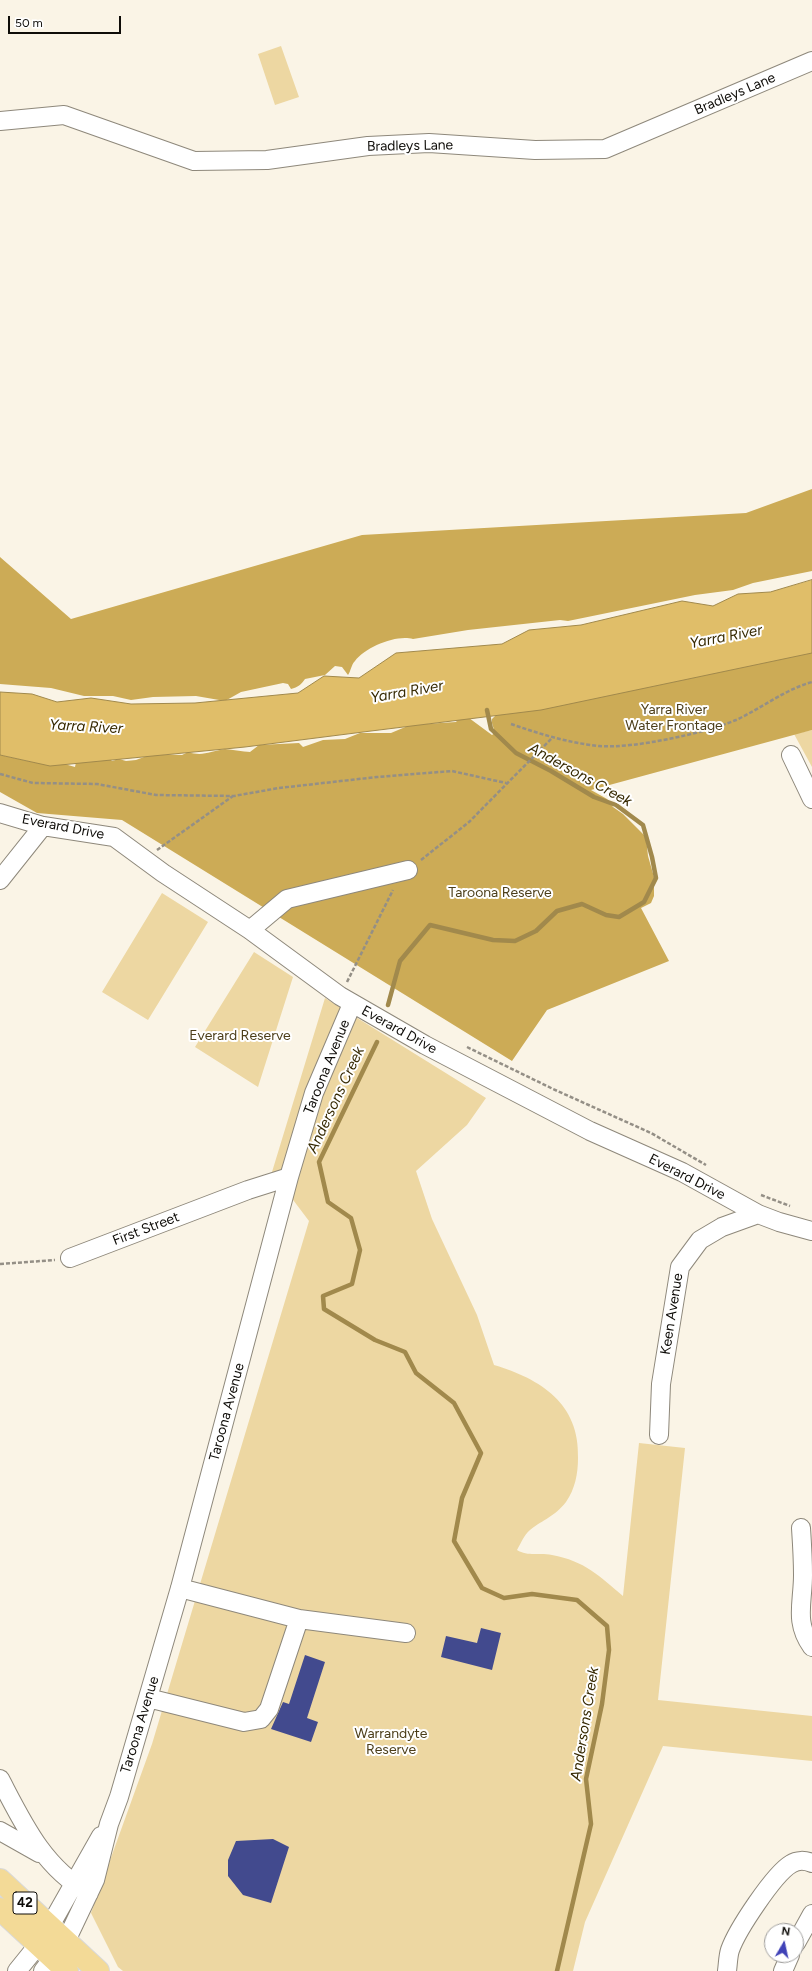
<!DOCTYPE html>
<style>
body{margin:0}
#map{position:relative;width:812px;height:1971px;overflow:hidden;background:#faf4e6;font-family:Figtree,sans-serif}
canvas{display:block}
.north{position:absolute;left:764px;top:1923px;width:40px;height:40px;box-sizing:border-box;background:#fff;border:1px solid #9f9e9c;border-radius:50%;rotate:9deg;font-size:11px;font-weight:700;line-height:16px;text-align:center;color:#0e0c08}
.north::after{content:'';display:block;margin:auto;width:14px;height:18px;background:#4042b7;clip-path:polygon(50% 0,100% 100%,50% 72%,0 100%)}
.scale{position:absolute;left:8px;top:16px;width:113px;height:18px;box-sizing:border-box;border:2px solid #0e0c08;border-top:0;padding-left:5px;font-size:12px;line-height:14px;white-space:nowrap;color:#0e0c08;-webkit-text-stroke:3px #fff;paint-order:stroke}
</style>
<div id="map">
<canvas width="812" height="1971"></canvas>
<div class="north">N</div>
<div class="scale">50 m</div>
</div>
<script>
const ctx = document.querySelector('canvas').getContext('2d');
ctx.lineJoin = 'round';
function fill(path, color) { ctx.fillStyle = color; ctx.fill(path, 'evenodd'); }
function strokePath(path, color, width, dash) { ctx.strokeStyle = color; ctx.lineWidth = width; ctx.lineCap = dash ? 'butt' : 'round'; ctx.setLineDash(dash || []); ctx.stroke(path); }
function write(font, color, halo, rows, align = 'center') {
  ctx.font = font + ' Figtree,sans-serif'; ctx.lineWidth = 4; ctx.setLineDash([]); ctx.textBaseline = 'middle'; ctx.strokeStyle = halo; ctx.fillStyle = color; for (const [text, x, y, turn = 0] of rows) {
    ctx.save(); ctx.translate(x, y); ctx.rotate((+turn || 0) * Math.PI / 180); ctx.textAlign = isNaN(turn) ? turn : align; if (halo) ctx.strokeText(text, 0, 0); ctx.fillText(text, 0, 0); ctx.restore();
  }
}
fill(new Path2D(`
 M281 46 299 97 275 105 258 54Z
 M812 730V767L794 734Z
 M162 893 208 922 148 1020 102 992Z
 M254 952 293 977 258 1087 195 1047Z
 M325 998 486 1098 467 1125 416 1171 432 1219 477 1315 494 1365C541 1379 580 1404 578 1458 578 1474 575 1489 566 1502 554 1517 544 1519 530 1530 524 1535 521 1543 517 1550 528 1557 540 1552 552 1555 585 1561 599 1576 623 1596L639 1443 685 1448 658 1700 812 1716V1761L663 1746 585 1922 573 1971H123L118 1967 91 1913 152 1744 309 1221 272 1172Z`), '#edd7a2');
fill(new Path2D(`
 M812 489V571L753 583 733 590 695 595 568 621 560 620 468 630 413 639C397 634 365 647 355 661 351 665 351 671 348 675L342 667 335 666 325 675 305 679C301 685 298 687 291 689L288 684 283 683 241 692 225 701 196 696 153 697 131 700 113 696H84L51 688 0 684V557L71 619 362 535 746 513Z
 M812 652V730L591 790 607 799 613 807 623 814 646 837 648 856 654 877V896L651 903 641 908 669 961 547 1010 512 1061 122 820 37 813 0 792V755L28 761 40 763 54 761 75 767 76 762 109 758 112 761 119 759 126 761 136 760 152 754 182 755 188 752C203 757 210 751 225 749 229 749 244 752 250 752L259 745 299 743 303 747 323 740 345 739 360 733H391L410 725 456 722 460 717 469 718 492 735 495 733 492 723V719L496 715Z`), '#ccab56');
const water = new Path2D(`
 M812 580V653L541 710 371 731 245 747 50 766 0 755V692L32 694 57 702 91 698 131 704 195 703 298 693 324 676 359 678 396 653 502 644 529 630 581 625 682 601 713 606 738 594 770 592Z`);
fill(water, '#e0be69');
strokePath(water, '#a1894c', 1);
strokePath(new Path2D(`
 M388 1005 400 961 430 925 493 940 515 941 536 931 557 911 582 904 606 915 619 917 644 902 656 878 652 857 643 825 616 805 594 797 551 771 516 753 491 729 487 710
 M377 1042 319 1162 328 1202 351 1218 360 1250 352 1284 323 1296 324 1309 375 1340 405 1352 416 1373 454 1403 481 1453 462 1498 454 1541 482 1588 504 1598 532 1594 577 1600 607 1626 609 1650 602 1704 586 1779 591 1824 557 1971`), '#a1894c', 4.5);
fill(new Path2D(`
 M481 1628 501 1633 492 1670 441 1657 446 1636 477 1643Z
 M305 1655 325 1662 307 1718 318 1722 311 1742 271 1729 283 1702 289 1704Z
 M273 1839 289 1847 271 1903 243 1895 228 1876V1860L236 1841Z`), '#424a8e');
const minor = new Path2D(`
 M0 121 64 115 194 161 267 160 368 146 429 143 535 150 605 149 812 61
 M791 755 812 799
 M0 813 43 826 114 837 163 873 250 930 340 996 425 1045 590 1131 682 1172 758 1214 779 1222 812 1231
 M0 880 43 826
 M250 930 287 899 408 870
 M70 1258 248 1190 289 1177
 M659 1435 661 1384 680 1267 700 1240 722 1227 758 1214
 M801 1528C802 1543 803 1559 803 1575 803 1603 794 1622 812 1647
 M180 1588 299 1619 406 1633
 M148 1698 244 1722 261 1719 269 1709 299 1619
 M0 1779C23 1823 43 1867 89 1893
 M0 1831 39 1853
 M50 1926 101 1836
 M66 1941 95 1880 109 1824 119 1797 180 1588 289 1177 314 1093 352 1004
 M796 1943 812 1914
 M17 1971 38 1945
 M43 1971 53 1958
 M727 1971C728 1964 728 1956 730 1950 737 1930 774 1874 791 1864 797 1860 805 1860 812 1863
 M783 1971 790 1955`);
const major = new Path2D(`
 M0 1880 98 1971
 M0 1909 67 1971`);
strokePath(minor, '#8e887b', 20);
strokePath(major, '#d8d8d7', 24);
strokePath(new Path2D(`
 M511 724C540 734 569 743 599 746 633 749 705 733 736 720 762 708 784 690 812 682
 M0 774 33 783 97 784 156 795 234 796 279 788 377 777 452 771 506 783
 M157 850 233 796
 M421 860 469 822 552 738
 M347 982 393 890
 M467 1047 553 1089 651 1133 706 1165
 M761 1195 790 1206
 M0 1264 55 1260`), '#948f86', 2.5, [4, 2]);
strokePath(minor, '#fff', 18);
strokePath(major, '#f3da97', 22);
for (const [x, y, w] of [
 [25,1903,24]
]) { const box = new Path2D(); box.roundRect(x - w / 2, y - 11, w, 22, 3); ctx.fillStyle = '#fff'; ctx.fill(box); strokePath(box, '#0e0c08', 1); }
write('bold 13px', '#0e0c08', null, [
 ["42",25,1903]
]);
write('14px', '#0e0c08', '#fff', [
 ["Bradleys Lane",735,94,-23],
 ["Bradleys Lane",410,146,-1],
 ["Everard Drive",63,827,11],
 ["Everard Drive",399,1030,29],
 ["Taroona Avenue",327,1067,-68],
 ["Everard Drive",687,1177,27],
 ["First Street",146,1229,-21],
 ["Keen Avenue",672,1314,-81],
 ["Taroona Avenue",227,1412,-75],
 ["Taroona Avenue",140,1725,-73]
]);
write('14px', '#4c3e1a', '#fff', [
 ["Yarra River",674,710],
 ["Water Frontage",674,726],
 ["Taroona Reserve",500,893],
 ["Everard Reserve",240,1036],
 ["Warrandyte",391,1734],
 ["Reserve",391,1750]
]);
write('italic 15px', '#372a03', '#fff', [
 ["Yarra River",726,637,-11],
 ["Yarra River",407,692,-10],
 ["Yarra River",86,727,3],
 ["Andersons Creek",580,775,29],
 ["Andersons Creek",336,1100,-65],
 ["Andersons Creek",585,1724,-81]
]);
</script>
